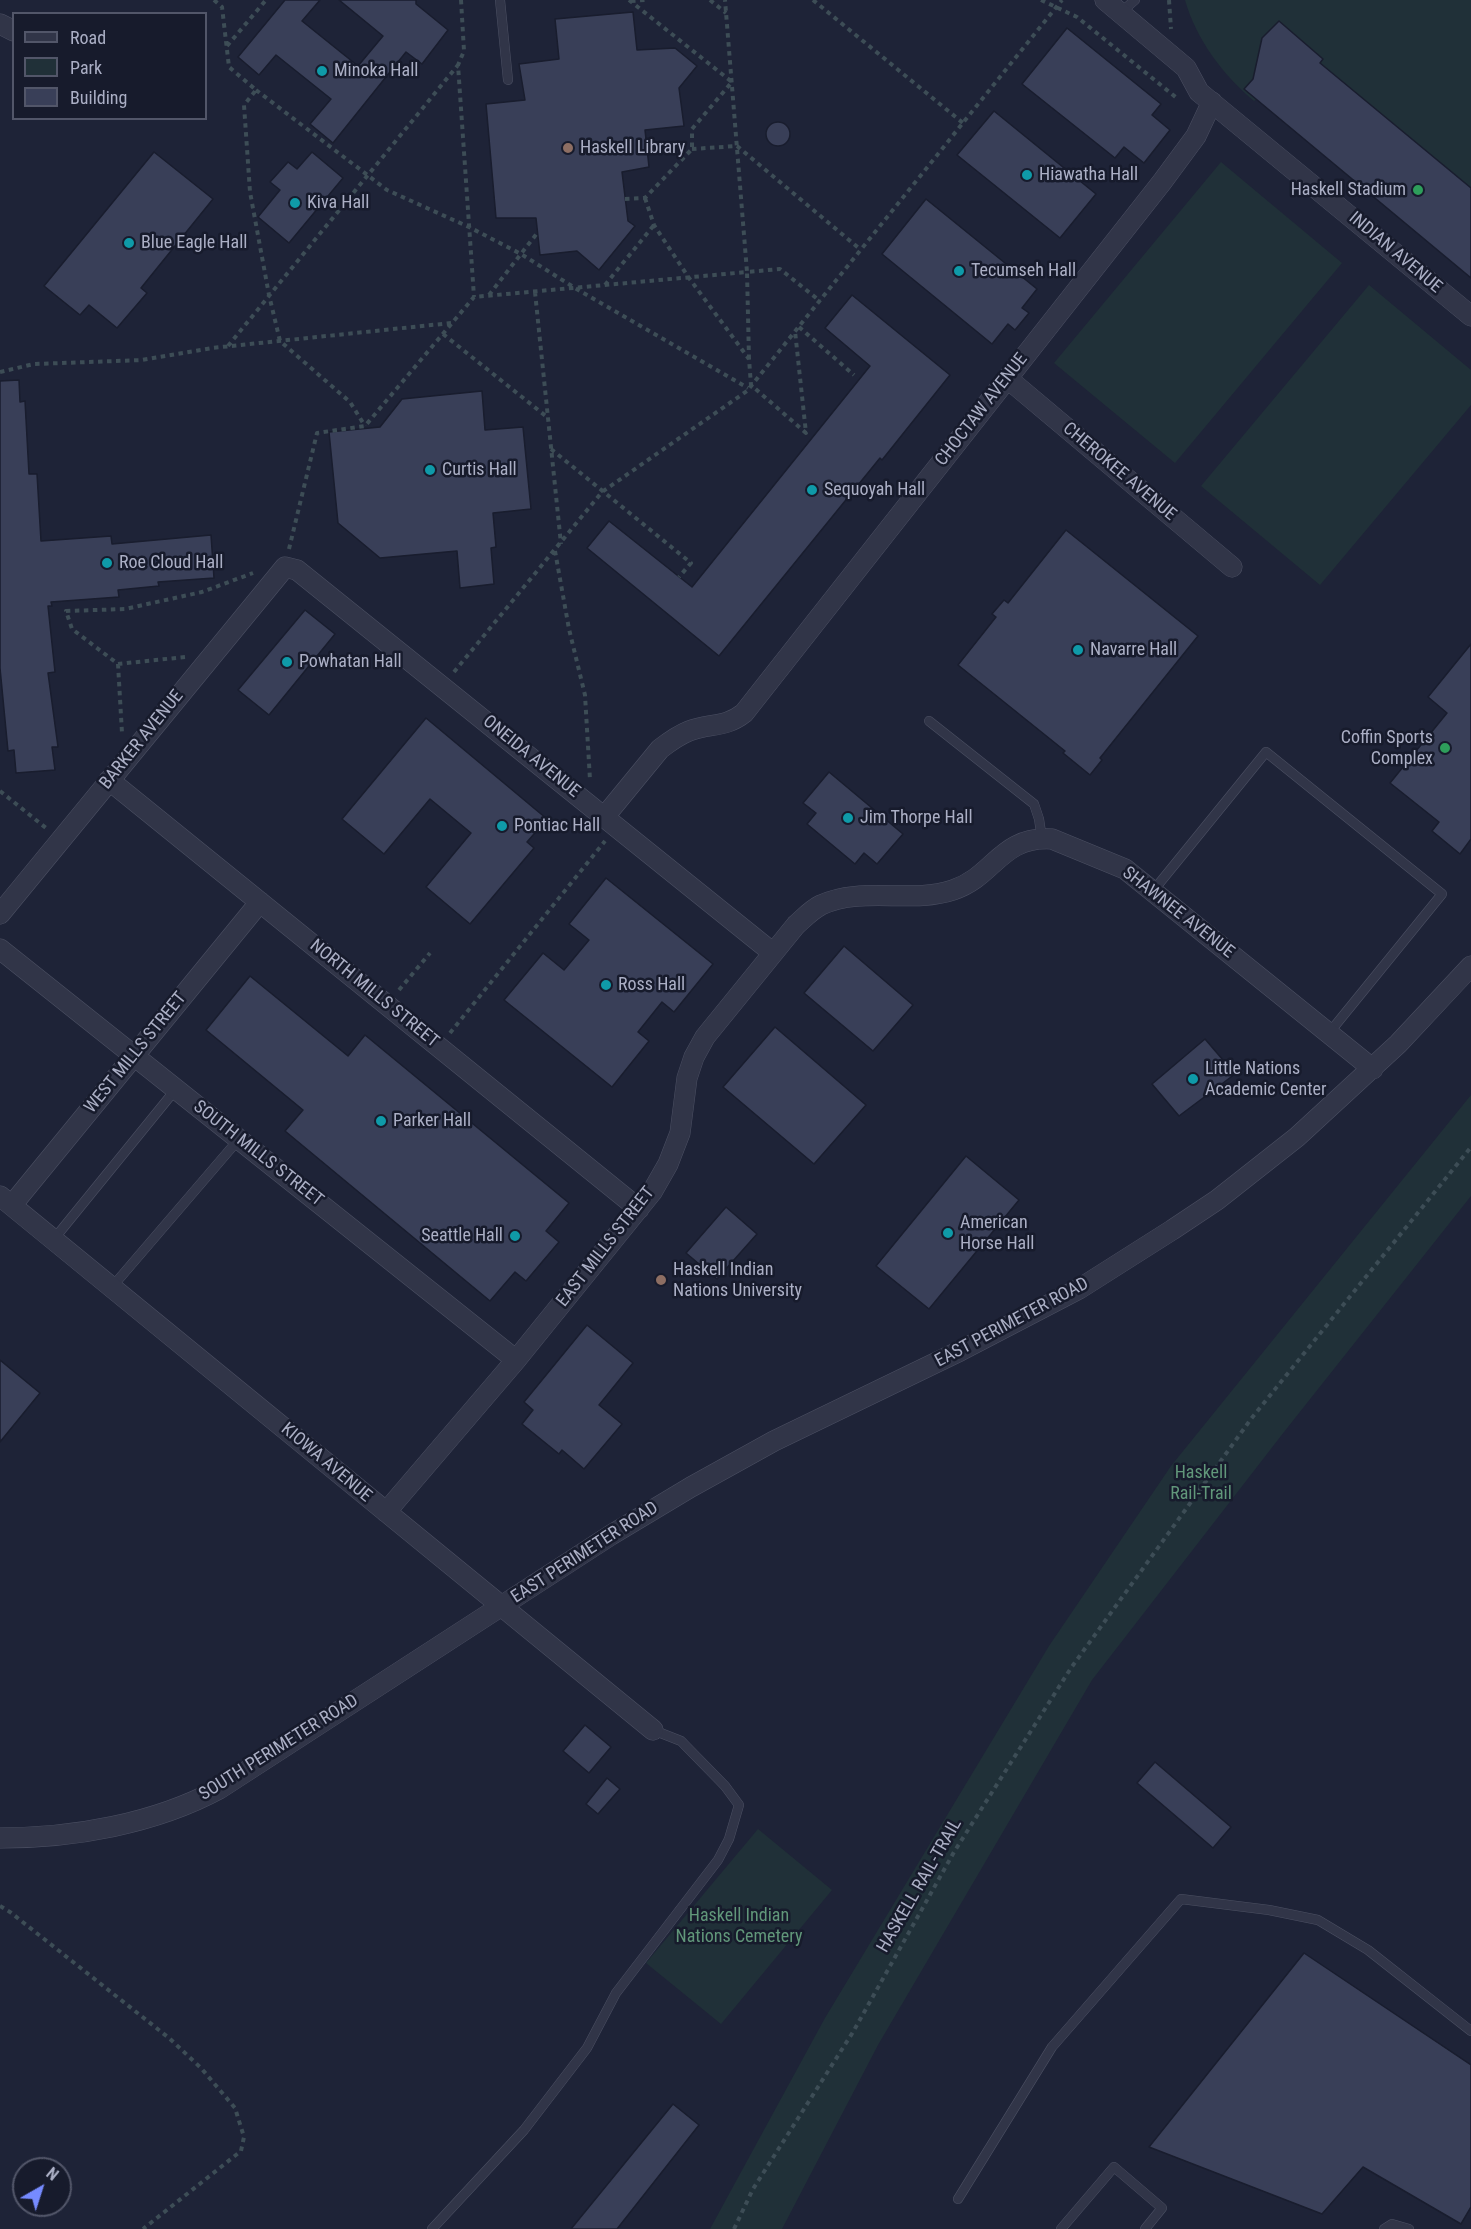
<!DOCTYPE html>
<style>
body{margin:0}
#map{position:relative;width:1471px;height:2229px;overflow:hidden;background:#1e2337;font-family:"Roboto Condensed",sans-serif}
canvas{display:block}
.legend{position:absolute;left:12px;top:12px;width:195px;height:108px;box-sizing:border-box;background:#171b2c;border:2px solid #525669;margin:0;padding:8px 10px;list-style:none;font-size:18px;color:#abafc5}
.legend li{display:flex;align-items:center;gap:12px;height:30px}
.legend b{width:30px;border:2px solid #525669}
.north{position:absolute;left:12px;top:2157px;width:60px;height:60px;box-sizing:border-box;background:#171b2c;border:2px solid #525669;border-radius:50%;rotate:39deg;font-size:16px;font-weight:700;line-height:24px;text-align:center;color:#abafc5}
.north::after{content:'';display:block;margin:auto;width:21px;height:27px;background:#768bff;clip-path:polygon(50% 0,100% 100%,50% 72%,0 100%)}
</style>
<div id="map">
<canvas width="1471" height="2229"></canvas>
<ul class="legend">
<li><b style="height:8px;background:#313548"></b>Road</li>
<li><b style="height:16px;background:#203038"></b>Park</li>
<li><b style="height:16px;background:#393f58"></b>Building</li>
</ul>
<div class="north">N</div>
</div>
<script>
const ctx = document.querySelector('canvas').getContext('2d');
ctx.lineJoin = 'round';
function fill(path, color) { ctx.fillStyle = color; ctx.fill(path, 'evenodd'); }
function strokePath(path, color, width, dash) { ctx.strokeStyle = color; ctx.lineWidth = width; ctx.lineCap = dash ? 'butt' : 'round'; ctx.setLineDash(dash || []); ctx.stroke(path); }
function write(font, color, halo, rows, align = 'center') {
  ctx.font = font + ' "Roboto Condensed",sans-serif'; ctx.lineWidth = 5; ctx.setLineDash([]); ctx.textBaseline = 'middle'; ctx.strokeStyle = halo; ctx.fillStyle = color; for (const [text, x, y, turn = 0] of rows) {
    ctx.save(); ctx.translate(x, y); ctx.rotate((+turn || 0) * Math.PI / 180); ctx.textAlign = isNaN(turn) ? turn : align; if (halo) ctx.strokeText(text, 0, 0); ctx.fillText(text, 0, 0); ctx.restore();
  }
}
fill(new Path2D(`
 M1185 0H1471V278L1257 99 1254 101C1223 75 1196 39 1185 0Z
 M1221 162 1342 263 1175 463 1054 363Z
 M1369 285 1471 370V405L1320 585 1201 486Z
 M1471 1095V1196L1284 1432 1092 1680 878 2045 782 2229H710L825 2018 1049 1646 1171 1466Z
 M758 1829 832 1890 721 2024 646 1963Z`), '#203038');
const building = new Path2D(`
 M285 0H320L302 21 358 66 383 36 339 0H416V4L448 30 422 64 406 52 333 143 310 124 331 99 276 55 259 75 238 57Z
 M633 12 637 50 675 48 697 66 679 88 684 126 645 130 649 167 622 172 628 221 635 226 599 270 577 251 540 255 536 218H496L486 104 525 100 519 64 559 59 555 19Z
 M1279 21 1323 59 1320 63 1471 188V278L1244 89 1253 79 1262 38Z
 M1067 28 1161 104 1152 115 1170 130 1144 163 1124 147 1115 158 1022 84Z
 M994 111 1096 194 1060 238 957 155Z
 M766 134a12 12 0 1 1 24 0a12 12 0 1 1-24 0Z
 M154 152 213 199 141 288 147 293 117 328 89 305 80 315 44 286Z
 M312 152 343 178 289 243 258 217 280 190 270 182 288 162 297 169Z
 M926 199 1037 289 1022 308 1029 313 1015 330 1008 324 992 344 882 254Z
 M852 295 950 375 882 460 880 458 719 656 587 548 609 521 692 587 870 366 825 328Z
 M19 380 20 402 25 401 29 474H37L41 541 111 536 112 544 211 535 214 578 158 582 159 586 118 590 119 597 51 602 52 606H48L55 672 48 673 58 747H52L55 770 16 773 14 750 8 751 0 668V381Z
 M482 391 485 430 523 427 531 509 493 513 496 547 491 548 494 584 460 588 457 551 380 558 338 523 329 432 380 427 402 399Z
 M1066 530 1198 636 1100 758 1102 760 1090 775 1063 753 1065 751 958 665 996 617 992 614 1004 600 1008 603Z
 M305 610 335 634 269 715 238 690Z
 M1471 644V839L1460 854 1432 831 1439 822 1390 783 1447 713 1428 697Z
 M426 718 547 819 527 842 534 848 470 924 426 887 471 833 430 799 384 854 342 819Z
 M829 772 903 834 877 864 864 853 855 864 807 824 816 813 803 803Z
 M606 878 713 964 674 1012 662 1002 638 1032 649 1041 612 1087 504 1000 543 953 564 970 589 940 569 924Z
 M844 946 913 1005 873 1051 804 993Z
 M250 976 348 1056 365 1035 569 1203 546 1231 559 1242 526 1281 515 1272 490 1301 285 1131 303 1110 206 1030Z
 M775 1027 866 1105 814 1164 723 1087Z
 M1205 1039 1235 1074 1179 1116 1152 1084Z
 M966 1156 1019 1200 929 1309 876 1266Z
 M726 1207 757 1234 717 1279 686 1253Z
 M587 1325 633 1363 599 1405 622 1424 584 1469 562 1450 559 1454 522 1424 533 1410 524 1402Z
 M0 1360 40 1393 0 1442Z
 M585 1725 611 1747 589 1773 563 1751Z
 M1155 1762 1231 1827 1213 1848 1137 1783Z
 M607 1778 620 1789 598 1814 586 1804Z
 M1304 1953 1471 2065V2207L1461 2224 1363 2167 1322 2214 1149 2147Z
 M673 2104 699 2125 617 2229H571Z`);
fill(building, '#393f58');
strokePath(building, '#191d2e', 1.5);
const lane = new Path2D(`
 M500 0 508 80
 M1120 13 1135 0
 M929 721 1034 804 1039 819 1042 839
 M1153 891 1266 752 1442 894 1329 1033
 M54 1239 176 1089
 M112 1287 239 1139
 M958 2199 1052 2047 1181 1899 1269 1910 1318 1920 1368 1950 1471 2031
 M432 2229 524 2130 587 2048 616 1993 718 1860 729 1839 739 1805 725 1786 681 1741 653 1730
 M1061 2229 1114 2167 1162 2208 1145 2229
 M1384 2229 1392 2224 1409 2229`);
const street = new Path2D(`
 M1105 0 1186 68 1199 92 1471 316
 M0 24 14 31
 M1007 378 1232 567
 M109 780 639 1209
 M605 816 660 749C669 742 679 735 689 731 710 723 725 728 744 713L1162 182 1196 136 1212 102
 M0 914 285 567 297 570 773 953
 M0 949 516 1360
 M0 1196 653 1730
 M12 1205 260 902
 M386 1512 516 1360 652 1192 668 1164 680 1133 687 1078 694 1057 705 1037 796 925C804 918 811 910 821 905 862 886 911 904 953 890 995 876 1000 836 1052 839L1125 869 1373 1069
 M0 1838C73 1838 154 1824 219 1789L611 1535 691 1487 774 1441 960 1351 1079 1289 1172 1230 1217 1200 1297 1137 1398 1044 1471 966`);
strokePath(lane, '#4c5063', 10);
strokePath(street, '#4c5063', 21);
strokePath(new Path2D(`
 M214 0 222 7 229 67 256 90 244 105 250 192 269 295 280 341 350 402 365 426
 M461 0 464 51 458 65 474 297
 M710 0 726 13
 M813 0 963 123
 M1041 0 1077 17 1178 99
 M1169 0 1171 29
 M631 1 645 0
 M227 46 266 0
 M256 90 387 190 469 227 521 254 575 288 748 388
 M692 149 737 146 861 250
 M645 198 654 225 689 278 749 359 751 385 806 433 795 331
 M625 199 645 198 692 149V129L732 82 629 0
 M605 285 654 225
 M535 292 561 544
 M489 295 538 232
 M799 327 854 375
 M443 334 547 417
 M228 346 458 65
 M749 359 747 272 780 269 820 301
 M0 372 34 364 142 360 212 348 451 323
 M551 449 691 563 679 577
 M289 549 317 433 365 426 474 297 747 272 725 0
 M555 551 569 629 585 695 590 780
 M185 657 118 664 72 629 66 611 125 609 202 592 253 573
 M118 664 122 733
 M454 672 602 492 747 391 1062 0
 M0 791 46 828
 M399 990 430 953
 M450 1033 605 841
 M0 1906 10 1912 169 2038 201 2068 235 2108 244 2137 241 2151 143 2229
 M734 2229 753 2189 853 2032 954 1852 1071 1668 1251 1419 1471 1147`), '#3d4d56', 4, [4.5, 4.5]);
strokePath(lane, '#313548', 9);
strokePath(street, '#313548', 20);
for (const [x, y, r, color] of [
 [322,71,6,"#0f9aa8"],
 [568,148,6,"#8d6e63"],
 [1027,175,6,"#0f9aa8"],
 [1418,190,6,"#2e9e5b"],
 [295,203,6,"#0f9aa8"],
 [129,243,6,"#0f9aa8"],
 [959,271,6,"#0f9aa8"],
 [430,470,6,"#0f9aa8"],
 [812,490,6,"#0f9aa8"],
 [107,563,6,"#0f9aa8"],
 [1078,650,6,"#0f9aa8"],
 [287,662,6,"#0f9aa8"],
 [1445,748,6,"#2e9e5b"],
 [848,818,6,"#0f9aa8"],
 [502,826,6,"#0f9aa8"],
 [606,985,6,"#0f9aa8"],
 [1193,1079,6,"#0f9aa8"],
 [381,1121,6,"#0f9aa8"],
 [948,1233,6,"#0f9aa8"],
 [515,1236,6,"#0f9aa8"],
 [661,1280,6,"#8d6e63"]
]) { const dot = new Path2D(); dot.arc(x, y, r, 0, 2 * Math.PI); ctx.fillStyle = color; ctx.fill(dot); strokePath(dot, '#171b2c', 2); }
write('18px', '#abafc5', '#171b2c', [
 ["Minoka Hall",334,71],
 ["Haskell Library",580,148],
 ["Hiawatha Hall",1039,175],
 ["Haskell Stadium",1406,190,"right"],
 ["Kiva Hall",307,203],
 ["Blue Eagle Hall",141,243],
 ["Tecumseh Hall",971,271],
 ["Curtis Hall",442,470],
 ["Sequoyah Hall",824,490],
 ["Roe Cloud Hall",119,563],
 ["Navarre Hall",1090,650],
 ["Powhatan Hall",299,662],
 ["Coffin Sports",1433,738,"right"],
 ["Complex",1433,759,"right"],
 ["Jim Thorpe Hall",860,818],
 ["Pontiac Hall",514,826],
 ["Ross Hall",618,985],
 ["Little Nations",1205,1069],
 ["Academic Center",1205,1090],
 ["Parker Hall",393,1121],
 ["American",960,1223],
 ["Horse Hall",960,1244],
 ["Seattle Hall",503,1236,"right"],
 ["Haskell Indian",673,1270],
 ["Nations University",673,1291]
], 'left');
write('18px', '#abafc5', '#171b2c', [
 ["INDIAN AVENUE",1395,253,40],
 ["CHOCTAW AVENUE",982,410,-52],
 ["CHEROKEE AVENUE",1119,472,40],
 ["BARKER AVENUE",142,740,-51],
 ["ONEIDA AVENUE",531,757,39],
 ["SHAWNEE AVENUE",1178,913,38],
 ["NORTH MILLS STREET",374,994,39],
 ["WEST MILLS STREET",136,1053,-51],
 ["SOUTH MILLS STREET",258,1154,38],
 ["EAST MILLS STREET",606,1247,-52],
 ["EAST PERIMETER ROAD",1012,1323,-28],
 ["KIOWA AVENUE",326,1463,40],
 ["EAST PERIMETER ROAD",585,1553,-33],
 ["SOUTH PERIMETER ROAD",279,1748,-32],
 ["HASKELL RAIL-TRAIL",920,1886,-60]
]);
write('18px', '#61977a', '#171b2c', [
 ["Haskell",1201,1473],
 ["Rail-Trail",1201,1494],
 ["Haskell Indian",739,1916],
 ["Nations Cemetery",739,1937]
]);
</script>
